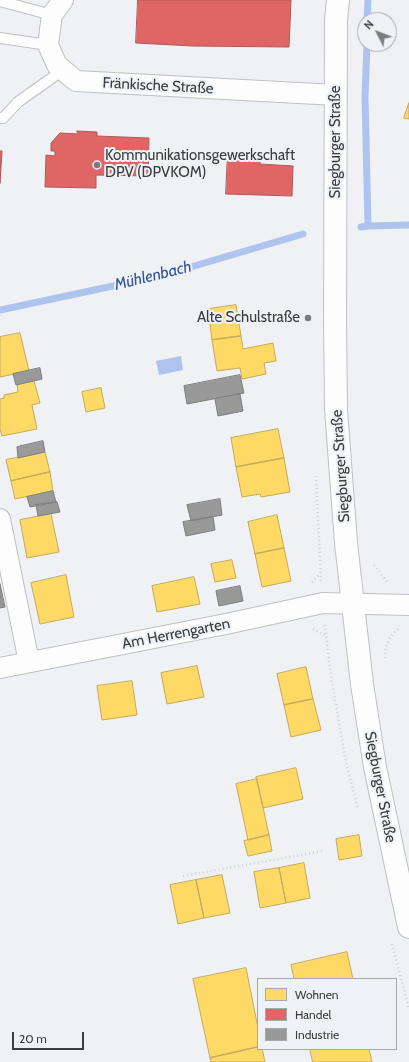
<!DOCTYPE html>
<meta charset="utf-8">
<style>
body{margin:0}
#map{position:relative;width:409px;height:1062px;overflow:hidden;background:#eff1f4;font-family:Cabin,sans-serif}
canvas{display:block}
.legend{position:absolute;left:257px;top:978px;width:140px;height:72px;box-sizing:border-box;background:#eef1f5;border:1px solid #a6a9ac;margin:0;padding:5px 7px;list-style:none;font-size:12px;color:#3b3c3e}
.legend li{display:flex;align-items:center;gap:8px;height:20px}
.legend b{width:20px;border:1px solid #a6a9ac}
.north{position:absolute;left:357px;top:12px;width:40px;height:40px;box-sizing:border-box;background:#eef1f5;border:1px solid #a6a9ac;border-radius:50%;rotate:312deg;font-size:11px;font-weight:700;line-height:16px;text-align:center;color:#3b3c3e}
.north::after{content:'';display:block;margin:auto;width:14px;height:18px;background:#7a7b7e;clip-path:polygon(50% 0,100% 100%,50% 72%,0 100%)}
.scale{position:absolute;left:12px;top:1032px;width:72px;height:18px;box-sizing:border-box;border:2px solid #3b3c3e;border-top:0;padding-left:5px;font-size:12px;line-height:14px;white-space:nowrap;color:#3b3c3e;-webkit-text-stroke:3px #eef1f5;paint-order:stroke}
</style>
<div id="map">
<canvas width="409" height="1062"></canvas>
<ul class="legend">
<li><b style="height:11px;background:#ffd966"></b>Wohnen</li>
<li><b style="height:11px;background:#e06666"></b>Handel</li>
<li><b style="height:11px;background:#999"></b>Industrie</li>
</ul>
<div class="north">N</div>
<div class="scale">20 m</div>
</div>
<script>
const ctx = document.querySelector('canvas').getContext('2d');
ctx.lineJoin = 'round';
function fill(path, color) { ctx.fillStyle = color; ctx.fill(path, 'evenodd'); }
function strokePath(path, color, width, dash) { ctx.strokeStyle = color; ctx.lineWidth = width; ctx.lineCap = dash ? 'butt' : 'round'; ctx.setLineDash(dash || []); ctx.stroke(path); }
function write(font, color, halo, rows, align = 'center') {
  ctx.font = font + ' Cabin,sans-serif'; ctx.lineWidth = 4; ctx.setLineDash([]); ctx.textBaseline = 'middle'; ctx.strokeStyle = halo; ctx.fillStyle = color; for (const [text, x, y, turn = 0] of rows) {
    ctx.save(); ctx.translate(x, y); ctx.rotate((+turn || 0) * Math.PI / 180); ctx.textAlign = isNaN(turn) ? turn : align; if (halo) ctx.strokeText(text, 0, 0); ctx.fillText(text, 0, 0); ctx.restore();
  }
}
fill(new Path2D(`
 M181 356 183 370 159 375 156 361Z`), '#aec4ee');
const homes = new Path2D(`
 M409 103V119L404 118Z
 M236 305 241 336 212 340 208 309Z
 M20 333 29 371 0 377V337Z
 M241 336 243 349 273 343 276 361 264 363 266 374 242 379 240 368 217 371 212 340Z
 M34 381 40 403 32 405 37 429 2 436 0 429V399L4 398V395L18 392 17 384Z
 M101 388 105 408 86 412 82 392Z
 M278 429 284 458 236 467 231 438Z
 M45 452 50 472 11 481 6 460Z
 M284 458 290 492 261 497 260 494 242 497 236 467Z
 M50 472 53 491 15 499 11 481Z
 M51 514 59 552 27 558 20 520Z
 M277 515 284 548 255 554 248 522Z
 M284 548 291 581 262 587 255 554Z
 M232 560 236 578 215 582 211 564Z
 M66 575 74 617 40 624 31 583Z
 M194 577 200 604 157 612 152 586Z
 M197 666 204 697 167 704 161 673Z
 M306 667 313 699 284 705 277 674Z
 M132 681 137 715 102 720 97 686Z
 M313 699 321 730 291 737 284 705Z
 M296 768 303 799 263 808 256 777Z
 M257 779 269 835 248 840 236 784Z
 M269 835 272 851 248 856 244 841Z
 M359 835 362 856 339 860 336 839Z
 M304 863 310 898 286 903 279 868Z
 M279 868 286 903 260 908 254 872Z
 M222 875 230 913 204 918 196 880Z
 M196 880 204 918 178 924 170 885Z
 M347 952 353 979H294L291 965Z
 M246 968 258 1028V1047L210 1058 193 979Z
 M258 1047V1049H262L265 1062H211L210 1058Z
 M310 1049H369L372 1062H313Z`);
fill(homes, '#ffd966');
strokePath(homes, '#c4aa5a', 1);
const shops = new Path2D(`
 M138 0H291L289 47 193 46 136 43Z
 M77 131 97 132V136L149 138 148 176 96 175V188L45 187 46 155 55 156V151H51V143L60 133 78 134Z
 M0 151H2L0 183Z
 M228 152 260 153V164L293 166 292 196 226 194Z`);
fill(shops, '#e06666');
strokePath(shops, '#ae595a', 1);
const industry = new Path2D(`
 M40 368 42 379 16 385 13 374Z
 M240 375 244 393 187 404 184 386Z
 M240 394 243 411 218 416 215 399Z
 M43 441 45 452 18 458 17 447Z
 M53 491 56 502 30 507 27 497Z
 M220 499 222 515 191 521 187 505Z
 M57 502 60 512 38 516 36 505Z
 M213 517 215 530 186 536 183 522Z
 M0 584 5 607 0 608Z
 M240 586 243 601 219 606 216 591Z`);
fill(industry, '#999');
strokePath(industry, '#7d7d7e', 1);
strokePath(new Path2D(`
 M367 20 368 0
 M368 226 409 225
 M361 227 368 226 365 96 367 44
 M0 310 160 276 303 234`), '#aec4ee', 7);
const lane = new Path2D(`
 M0 1 52 15
 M0 38 48 45
 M0 118H3L18 102 63 70`);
const street = new Path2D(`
 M63 0 52 15 48 45 57 65 76 81 336 95
 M0 519 29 662
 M0 668 226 624 323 603 409 605`);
const secondary = new Path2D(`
 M338 0 336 20 335 320 336 409 346 543 362 684 375 767 409 927`);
strokePath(lane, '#bfc0c2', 12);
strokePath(street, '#bfc0c2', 22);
strokePath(secondary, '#bfc0c2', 24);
strokePath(new Path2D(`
 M316 476 321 581
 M374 565 388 583
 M312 582 320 574
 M325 625 331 677 346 762 358 809
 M313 629 326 636
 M385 658C384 647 390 635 399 628
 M183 876 323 851
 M392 944 409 1009`), '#d0d1d3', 2.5, [1, 3]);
strokePath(lane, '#fdfdfd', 10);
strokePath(street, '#fdfdfd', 20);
strokePath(secondary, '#fdfdfd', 22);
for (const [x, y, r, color] of [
 [97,165,4,"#7a7b7e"],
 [308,318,4,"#7a7b7e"]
]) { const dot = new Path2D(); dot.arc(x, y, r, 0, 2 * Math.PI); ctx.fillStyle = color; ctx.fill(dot); strokePath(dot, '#eef1f5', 1.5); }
write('15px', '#3b3c3e', '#eef1f5', [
 ["Fränkische Straße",158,86,3],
 ["Siegburger Straße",336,142,-90],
 ["Siegburger Straße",341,466,-94],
 ["Am Herrengarten",176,634,-11],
 ["Siegburger Straße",380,787,79]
]);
write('15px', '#3b3c3e', '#eef1f5', [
 ["Kommunikationsgewerkschaft",105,156],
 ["DPV (DPVKOM)",105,173],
 ["Alte Schulstraße",300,318,"right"]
], 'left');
write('italic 16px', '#32539b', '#eef1f5', [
 ["Mühlenbach",153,276,-14]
]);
</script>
